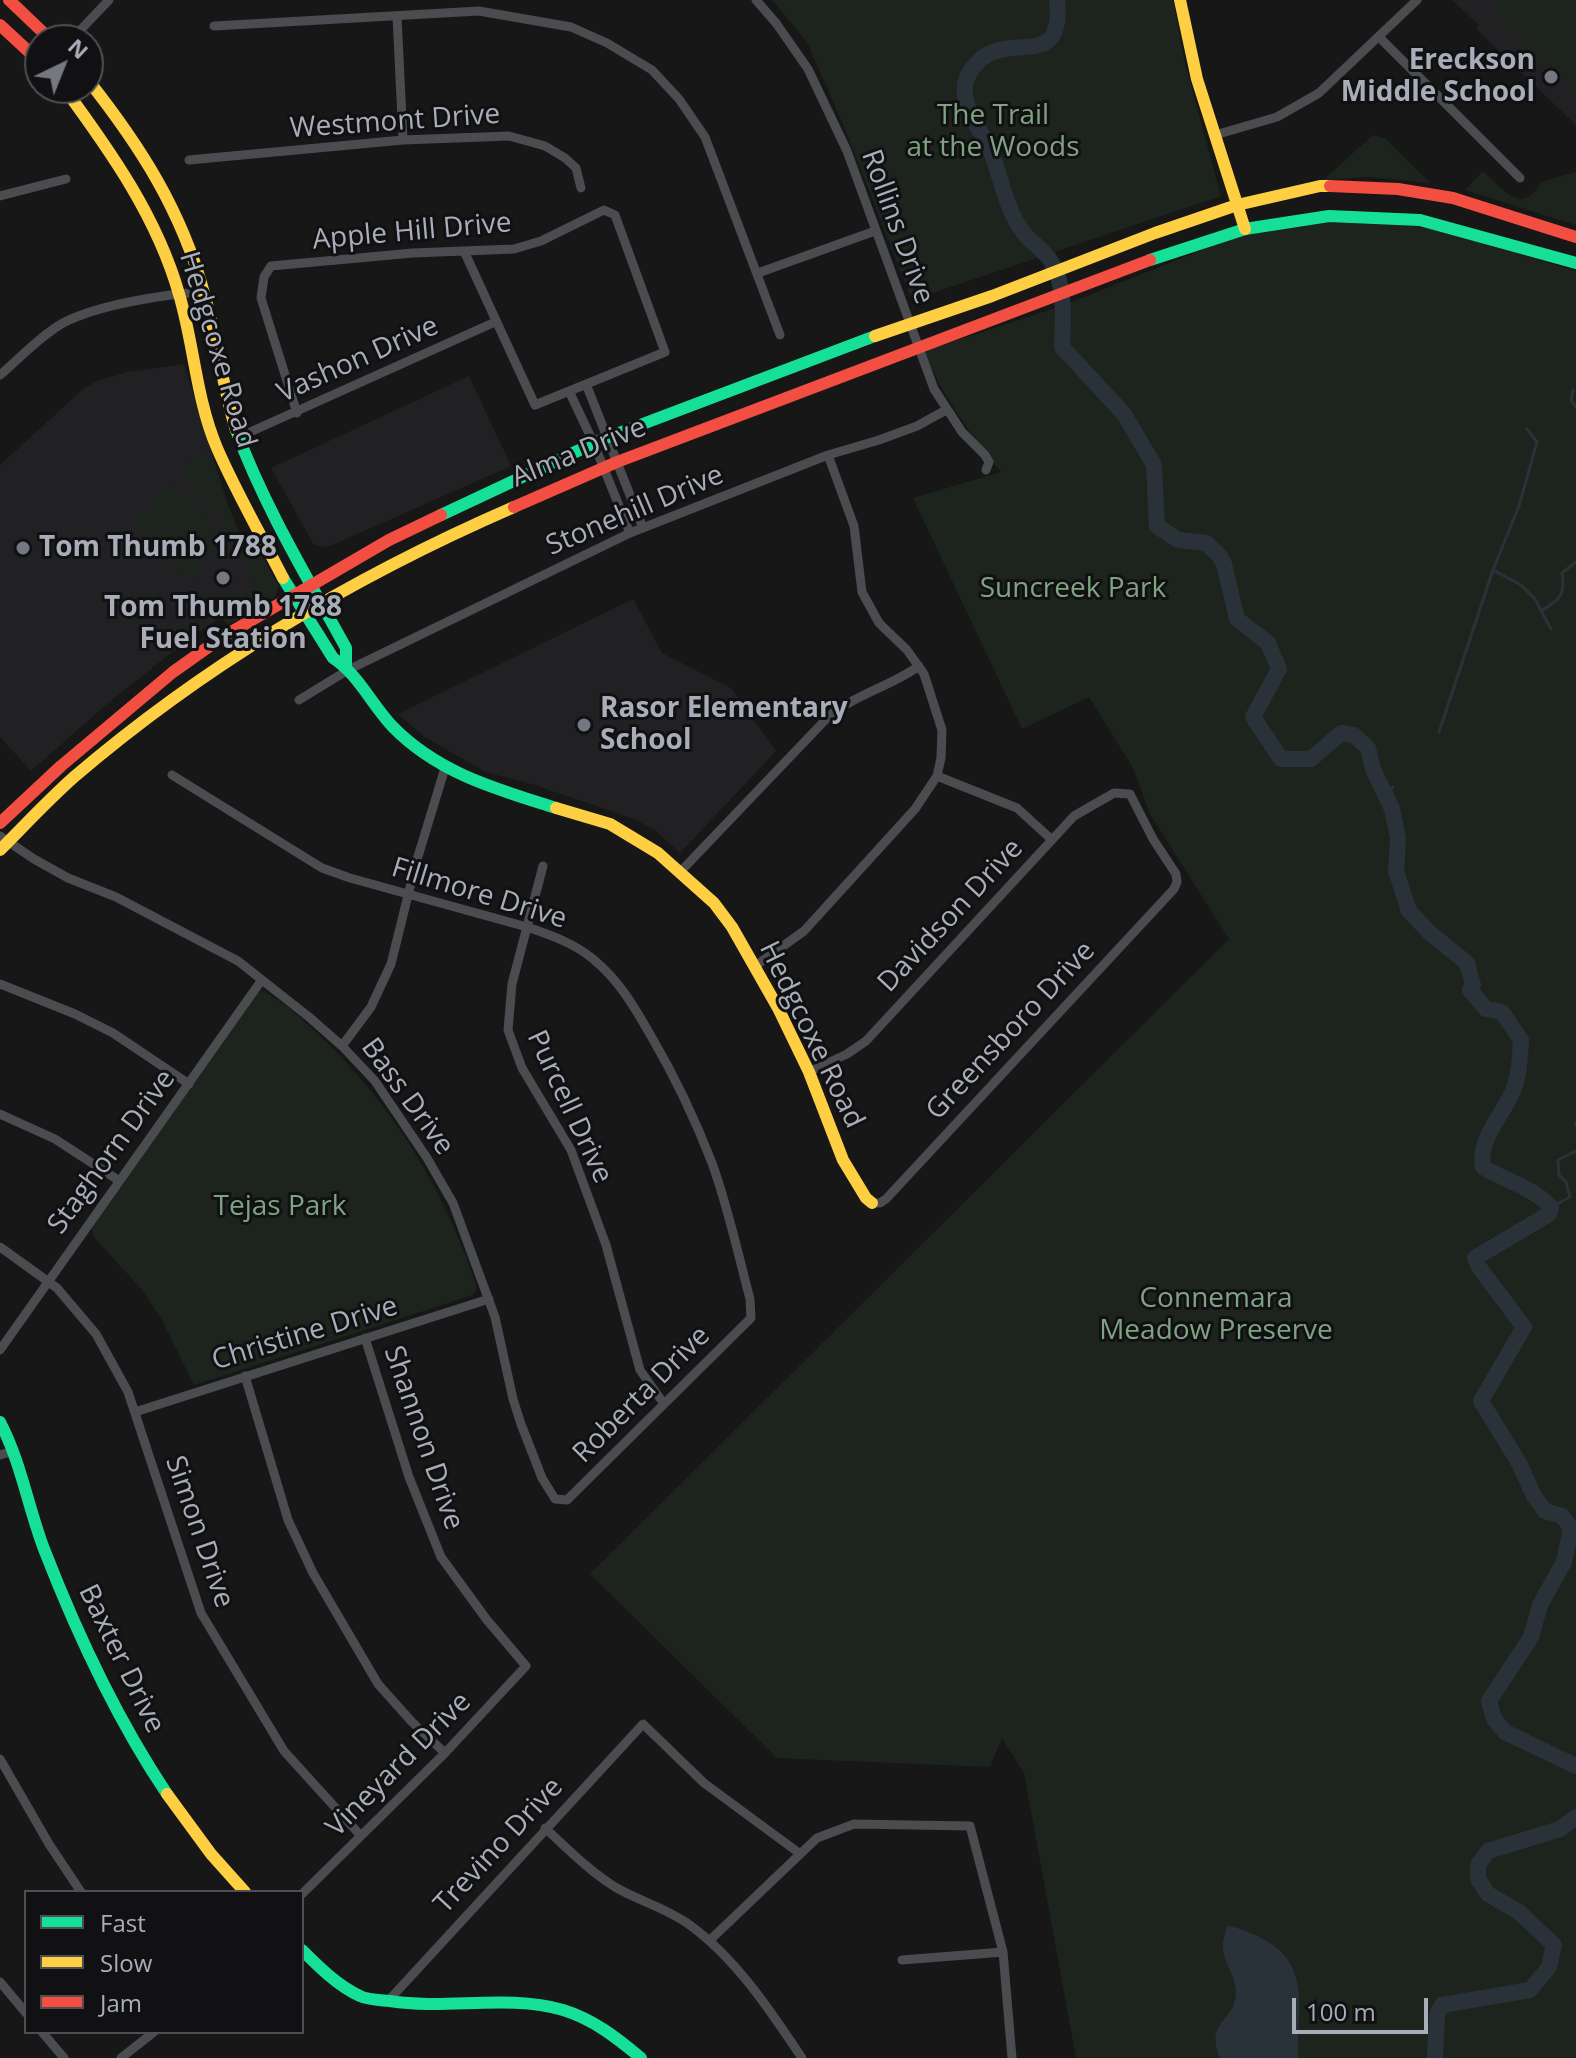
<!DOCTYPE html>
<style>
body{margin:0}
#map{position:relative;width:1576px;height:2058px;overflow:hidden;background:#171717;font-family:"Open Sans",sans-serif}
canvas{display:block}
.legend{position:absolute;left:24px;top:1890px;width:280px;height:144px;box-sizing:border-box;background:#111113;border:2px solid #4d4f55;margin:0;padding:10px 14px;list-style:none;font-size:24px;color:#a8adb8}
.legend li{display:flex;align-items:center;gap:16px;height:40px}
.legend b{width:40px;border:2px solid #4d4f55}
.north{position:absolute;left:24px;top:24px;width:80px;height:80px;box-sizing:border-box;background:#111113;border:2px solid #4d4f55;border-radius:50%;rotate:43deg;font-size:22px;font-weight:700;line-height:32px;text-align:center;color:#a8adb8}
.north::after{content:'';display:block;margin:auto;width:28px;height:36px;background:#757880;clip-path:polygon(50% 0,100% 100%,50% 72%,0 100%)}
.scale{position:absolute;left:1292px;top:1998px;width:136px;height:36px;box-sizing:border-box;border:4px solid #a8adb8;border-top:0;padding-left:10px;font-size:24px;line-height:28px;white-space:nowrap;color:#a8adb8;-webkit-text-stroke:6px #111113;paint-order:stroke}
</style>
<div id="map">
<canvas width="1576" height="2058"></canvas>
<ul class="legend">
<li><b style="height:10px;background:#16e098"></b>Fast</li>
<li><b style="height:10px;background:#ffcf43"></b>Slow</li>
<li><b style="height:10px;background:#f24e42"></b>Jam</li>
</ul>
<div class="north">N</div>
<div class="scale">100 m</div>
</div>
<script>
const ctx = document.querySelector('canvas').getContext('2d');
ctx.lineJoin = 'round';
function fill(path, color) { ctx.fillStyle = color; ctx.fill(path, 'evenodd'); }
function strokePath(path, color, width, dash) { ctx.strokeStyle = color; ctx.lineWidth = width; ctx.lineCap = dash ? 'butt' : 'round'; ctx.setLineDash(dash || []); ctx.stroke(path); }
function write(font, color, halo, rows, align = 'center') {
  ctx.font = font + ' "Open Sans",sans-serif'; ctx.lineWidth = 6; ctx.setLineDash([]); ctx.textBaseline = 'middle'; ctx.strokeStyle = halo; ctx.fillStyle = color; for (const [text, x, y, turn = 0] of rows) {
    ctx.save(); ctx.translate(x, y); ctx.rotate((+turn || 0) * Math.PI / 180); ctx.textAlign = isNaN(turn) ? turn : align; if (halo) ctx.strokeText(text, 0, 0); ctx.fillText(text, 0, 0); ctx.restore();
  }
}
fill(new Path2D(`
 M1452 0H1576V125L1476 29 1479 25Z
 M184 364 228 505 254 569 257 586 235 607 190 638 107 704 31 771 0 737V465L82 390 97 381 128 372Z
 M469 376 511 466 328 547 314 545 271 468Z
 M633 599 662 653 731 688 776 751 680 853 655 830 634 819 532 784 485 772 425 737 398 714Z`), '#212123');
fill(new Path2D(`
 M772 0H1173L1185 63 1221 196 912 300 843 124 807 42Z
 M1494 0H1576V93L1500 19Z
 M1373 135 1386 139 1430 183 1369 177 1323 180Z
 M1483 171C1501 187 1522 218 1541 182L1576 172V225L1465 190Z
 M1315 220 1411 224 1444 232 1576 271V2058H1076L1024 1773 1002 1738 990 1767 777 1758 590 1574 1229 939 1150 814 1133 768 1089 697 1022 729 913 498 1001 472C970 434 943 397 924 351L1062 306 1247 232Z
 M207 454 210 457 238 533 231 534 222 517 183 472C185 461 196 457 207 454Z
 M175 483 204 513 221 544 202 559 192 584 193 577 184 571 182 576 180 575 136 526 137 520 167 486Z
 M248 546 258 549 279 586 274 598 265 600 258 609 228 625 216 613 249 592 255 576 241 553Z
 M262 991C284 1001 303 1020 320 1036 393 1105 446 1192 477 1288L473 1295 194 1385 162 1320 143 1291 93 1236 92 1227 256 994Z`), '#1d241e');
fill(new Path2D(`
 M1227 1926C1238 1927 1247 1932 1257 1936 1313 1961 1297 2009 1298 2058H1220C1205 2020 1234 2023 1236 1994 1237 1977 1222 1961 1223 1945 1223 1939 1226 1932 1227 1926Z`), '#2a3239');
strokePath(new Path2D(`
 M1573 390 1571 400 1576 407
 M1493 570 1521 585 1535 599 1551 629
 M1541 611C1559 600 1566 596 1562 573L1576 562
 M1439 732 1493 570 1519 506 1537 442 1527 429
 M1386 796 1393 787
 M1576 1122V1125
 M1551 1207 1570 1197 1566 1182 1559 1175 1558 1160 1576 1151`), '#2a3239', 3);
strokePath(new Path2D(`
 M1057 0C1065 74 1007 29 977 63 971 69 967 76 965 84 962 109 982 131 991 152 1001 177 1006 210 1023 232 1031 243 1046 251 1052 263 1066 287 1063 320 1062 347L1124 414 1154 465 1157 526 1178 540 1206 543 1219 555 1224 564 1237 619 1268 643 1279 669 1253 717 1281 759H1311L1341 733 1354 735 1368 748 1373 769 1392 809 1398 838 1396 871 1409 911 1431 934 1467 963 1473 985 1470 990 1486 1009 1502 1012 1521 1040C1520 1054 1520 1071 1515 1085 1507 1112 1477 1137 1483 1167 1506 1181 1532 1187 1551 1207L1549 1214 1475 1258 1478 1266 1524 1327 1481 1401 1519 1463 1534 1496 1545 1511 1562 1516 1571 1528 1564 1562 1540 1605 1531 1637 1489 1701 1494 1719 1505 1732 1576 1766
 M1435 2058 1437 2014 1442 2005 1530 1990 1549 1967 1554 1945 1519 1912 1488 1894 1478 1879V1865L1488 1851 1560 1829 1576 1817`), '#2a3239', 16);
strokePath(new Path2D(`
 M756 0 776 23 808 69 847 151 934 389 962 432 985 455 989 462 986 470
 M397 16 403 140
 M214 26 479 11 571 27 607 43 652 70 679 99 705 137 780 335
 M1379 37 1520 178
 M71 40 109 0
 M1215 135 1277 117 1319 93 1417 0
 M189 160 403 140 509 136 545 146 565 158 576 168 581 188
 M0 196 66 179
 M758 273 875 231
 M0 375C20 358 40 336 63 323 97 305 165 294 204 292
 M586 384 643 528
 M569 391 594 444 630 533
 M297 413 261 298 264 277 271 266 413 253 514 249 541 241 604 210 615 215 665 352 535 405 464 251
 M239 437 495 322
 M299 700 348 670 630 533 828 455 879 440 917 426 946 410
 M937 776 1017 808 1051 839
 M0 836 34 859 68 878 116 897 238 961 309 1017 342 1046 375 1081 427 1158 453 1203 495 1317 513 1399 521 1424 542 1478 555 1499 567 1500 751 1318 750 1299C738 1254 728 1207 712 1163 695 1119 675 1077 651 1036 635 1008 619 980 593 959 574 943 550 935 527 927L350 878 322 868 172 775
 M543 866 512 984 508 1030 522 1068 571 1150 606 1245 640 1370 664 1404
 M681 871 830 715C857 694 891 686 919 666
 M754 967 804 931 915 809 937 776 941 758 942 730 924 674 907 650 879 623 862 592 854 526 828 455
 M0 984 75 1014 113 1033 189 1084
 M342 1046 371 1007 391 964 416 863 445 768
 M809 1072 847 1054 866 1041 1074 816 1114 793 1130 794 1153 839 1176 874 1177 882 1174 889 886 1199 880 1203H872
 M0 1114 55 1139 118 1180
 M0 1247 57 1288 96 1334 128 1392 201 1613 284 1751 361 1836
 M0 1350 261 981
 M245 1376 288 1520 313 1573 378 1684 412 1722 445 1753
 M135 1412 489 1299
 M0 1455 14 1451
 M0 1759 49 1844 81 1892
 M545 1828C568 1849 588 1870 615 1887 639 1901 664 1907 687 1923 735 1957 770 2010 802 2058
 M302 1894 445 1753 526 1666 487 1620 441 1557 409 1477 365 1338
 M709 1941 817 1838 854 1824 970 1826 1003 1952 1012 2058
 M902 1960 1003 1952
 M0 1982 26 2013
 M389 2000 643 1724 704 1783 799 1853
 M42 2032 64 2058
 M121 2058 154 2032`), '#4b4c50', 9);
strokePath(new Path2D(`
 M1150 260 1245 229 1329 216 1420 220 1576 263
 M236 430C264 506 307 577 346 648V666
 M441 515 603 439 875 336
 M283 578 333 658C358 674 372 705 393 727 438 773 496 789 556 808
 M0 1422C21 1462 28 1507 44 1549 77 1634 116 1718 167 1794
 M302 1950C319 1967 338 1986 360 1996 368 2000 381 2000 390 2001 447 2010 507 1994 563 2010 593 2019 617 2038 641 2058`), '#16e098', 12);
strokePath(new Path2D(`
 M1180 0 1197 79 1245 229
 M88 80C141 147 181 210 204 293 217 338 222 385 236 430
 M64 88C111 152 157 217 179 294 194 344 196 399 217 448 236 492 261 535 283 578
 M875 336 992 296 1155 233 1237 205 1320 186H1330
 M556 808 610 824 658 853 714 903 732 927 778 1008 809 1072 843 1160 866 1198 872 1203
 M0 850C24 826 48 800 74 777 206 664 355 576 514 507
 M167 1794 211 1854 245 1892`), '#ffcf43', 12);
strokePath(new Path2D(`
 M9 0 51 40
 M0 25 40 62
 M1330 186 1398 189 1453 198 1576 237
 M514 507 617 462 1150 260
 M0 823 61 766 173 672 221 638 389 540 441 515`), '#f24e42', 12);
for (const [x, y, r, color] of [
 [1551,77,8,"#757880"],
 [23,548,8,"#757880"],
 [223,578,8,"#757880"],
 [584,725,8,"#757880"]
]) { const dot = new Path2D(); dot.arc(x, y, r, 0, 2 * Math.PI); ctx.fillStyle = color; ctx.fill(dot); strokePath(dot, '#111113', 3); }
write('bold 28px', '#a8adb8', '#111113', [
 ["Ereckson",1535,61,"right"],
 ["Middle School",1535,93,"right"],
 ["Tom Thumb 1788",39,548],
 ["Tom Thumb 1788",223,608,"center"],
 ["Fuel Station",223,640,"center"],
 ["Rasor Elementary",600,709],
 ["School",600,741]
], 'left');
write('28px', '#7fa381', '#111113', [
 ["The Trail",993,116],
 ["at the Woods",993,148],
 ["Suncreek Park",1073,589],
 ["Tejas Park",280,1207],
 ["Connemara",1216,1299],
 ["Meadow Preserve",1216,1331]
]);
write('28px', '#a8adb8', '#111113', [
 ["Westmont Drive",395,122,-4],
 ["Rollins Drive",897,227,70],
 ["Apple Hill Drive",412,232,-5],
 ["Hedgcoxe Road",217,350,73],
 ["Vashon Drive",358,360,-24],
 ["Alma Drive",579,453,-22],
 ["Stonehill Drive",635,511,-23],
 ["Fillmore Drive",479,894,17],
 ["Davidson Drive",951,916,-47],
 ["Greensboro Drive",1011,1031,-47],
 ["Hedgcoxe Road",811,1035,64],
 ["Bass Drive",407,1097,54],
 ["Purcell Drive",569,1107,65],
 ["Staghorn Drive",112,1152,-54],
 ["Christine Drive",305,1334,-17],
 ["Roberta Drive",642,1395,-45],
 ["Shannon Drive",423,1438,71],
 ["Simon Drive",199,1532,71],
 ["Baxter Drive",121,1659,64],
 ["Vineyard Drive",399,1765,-45],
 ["Trevino Drive",499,1846,-47]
]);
</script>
